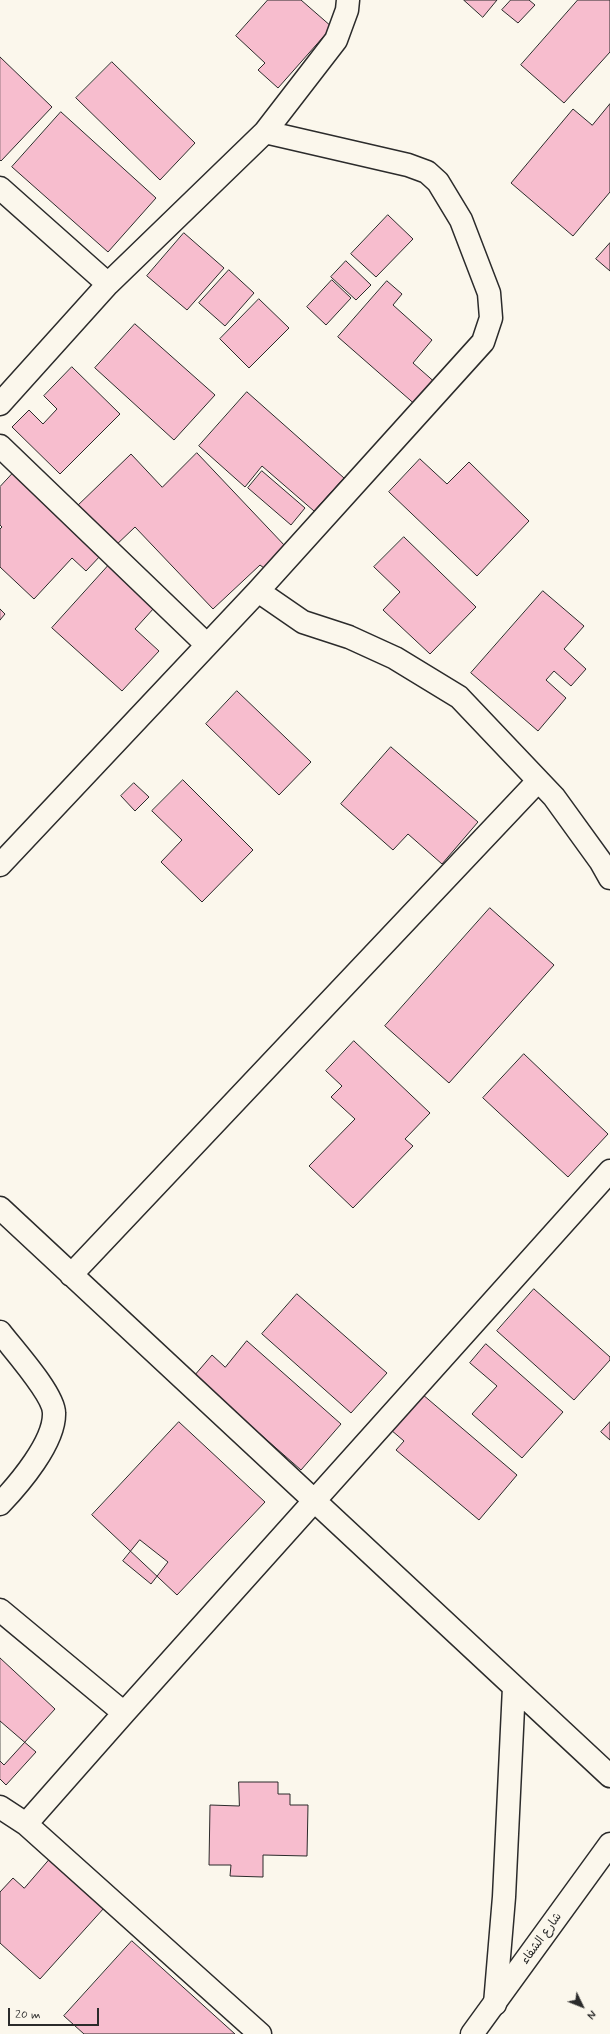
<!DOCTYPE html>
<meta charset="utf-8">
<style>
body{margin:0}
#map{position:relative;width:610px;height:2034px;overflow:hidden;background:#fbf7ec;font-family:Mynerve,sans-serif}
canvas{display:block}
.north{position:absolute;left:562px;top:1986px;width:40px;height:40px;-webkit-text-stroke:3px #fbf7ec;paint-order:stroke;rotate:133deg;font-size:11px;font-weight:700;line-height:16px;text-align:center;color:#2b2b2b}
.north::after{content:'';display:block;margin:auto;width:14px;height:18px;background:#2b2b2b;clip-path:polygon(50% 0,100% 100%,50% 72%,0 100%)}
.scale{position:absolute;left:8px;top:2008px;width:91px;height:18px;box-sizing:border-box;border:2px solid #2b2b2b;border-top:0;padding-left:5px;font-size:12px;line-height:14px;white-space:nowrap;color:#2b2b2b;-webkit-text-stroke:3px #fbf7ec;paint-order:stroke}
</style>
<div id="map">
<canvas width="610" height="2034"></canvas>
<div class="north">N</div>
<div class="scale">20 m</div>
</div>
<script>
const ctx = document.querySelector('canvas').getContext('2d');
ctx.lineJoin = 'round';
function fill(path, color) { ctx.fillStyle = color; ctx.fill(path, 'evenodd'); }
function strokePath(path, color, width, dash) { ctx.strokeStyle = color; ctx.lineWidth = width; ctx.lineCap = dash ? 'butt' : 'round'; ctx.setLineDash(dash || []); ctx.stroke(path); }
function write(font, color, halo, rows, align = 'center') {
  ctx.font = font + ' Mynerve,"Playpen Sans Arabic",sans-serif'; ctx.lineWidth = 3; ctx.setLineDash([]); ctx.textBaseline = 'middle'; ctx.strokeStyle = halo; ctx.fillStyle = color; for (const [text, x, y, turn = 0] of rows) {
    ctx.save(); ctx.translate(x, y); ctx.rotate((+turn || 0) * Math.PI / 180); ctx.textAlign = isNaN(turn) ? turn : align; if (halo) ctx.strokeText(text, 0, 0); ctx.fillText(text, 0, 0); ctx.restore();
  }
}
const building = new Path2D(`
 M268 0H301L332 27 278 88 258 70 265 63 236 36Z
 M464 0H497L483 17Z
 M511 0H529L535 5 518 23 502 10Z
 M578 0H610V52L564 103 521 65Z
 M0 57 52 107 1 161 0 160Z
 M112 62 195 143 160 180 76 98Z
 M610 104V192L573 236 511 183 573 109 592 125Z
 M61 112 156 198 108 252 12 167Z
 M388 215 413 239 376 277 351 254Z
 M184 233 224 268 187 310 147 276Z
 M610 243V271L596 259Z
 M346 261 371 285 356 300 331 277Z
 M229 270 254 293 225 326 199 303Z
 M332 280 351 298 326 325 307 307Z
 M387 281 402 294 393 305 432 340 413 363 438 385 418 407 338 337Z
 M259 299 289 328 249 368 220 339Z
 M135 324 215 395 174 440 95 368Z
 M72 367 120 414 60 474 12 427 29 410 43 424 57 409 44 396Z
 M247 392 344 478 314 511 262 466 245 487 199 446Z
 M197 453 286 547 264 568 260 565 213 609 135 527 113 548 75 508 131 454 162 487Z
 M420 459 447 484 469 462 529 521 477 576 389 492Z
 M15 471 102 554 86 571 72 558 34 599 0 567V529L2 527 0 525V487Z
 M262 471 305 508 291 525 248 488Z
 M404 537 476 607 430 654 383 610 400 592 374 567Z
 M108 566 154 608 135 629 159 651 122 691 52 628Z
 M543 591 584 626 564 649 586 669 571 686 554 671 546 680 566 698 538 731 471 673Z
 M0 609 5 614 0 620Z
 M237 691 311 762 279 795 206 724Z
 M391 747 478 822 442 864 408 834 393 850 341 804Z
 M183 780 253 850 202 902 161 862 182 840 152 811Z
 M134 783 149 797 135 811 121 796Z
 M490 908 554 965 449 1083 385 1026Z
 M354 1041 430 1113 405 1139 413 1146 353 1208 309 1166 355 1119 331 1097 342 1086 326 1071Z
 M524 1054 608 1134 568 1177 483 1098Z
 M534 1289 610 1357V1360L574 1400 497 1331Z
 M297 1294 387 1373 351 1413 262 1334Z
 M247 1341 341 1424 301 1470 194 1376 212 1355 225 1367Z
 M486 1344 563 1412 522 1458 472 1414 497 1386 470 1363Z
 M422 1394 517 1475 479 1520 396 1450 404 1441 391 1430Z
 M179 1422 265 1502 177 1595 92 1515Z
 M610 1422V1440L601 1432Z
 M140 1540 168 1562 151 1584 123 1561Z
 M0 1658 55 1709 4 1765 0 1761Z
 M0 1721 36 1752 6 1785 0 1779Z
 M239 1782H278V1794H290V1805H308L307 1856 263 1855V1877L230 1876 231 1865H209L210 1805 239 1806Z
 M50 1859 104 1908 40 1979 0 1943V1892L13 1878 24 1888Z
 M132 1941 235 2034H84L64 2016Z`);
fill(building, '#f7bdce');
strokePath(building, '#2b2b2b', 1);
const minor = new Path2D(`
 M0 188 108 284
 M0 404 108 284 265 132 336 40 347 10 348 0
 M0 446 206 644
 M258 591 303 622 349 637 395 658 459 697 554 797 601 862 610 878
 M0 865 258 591 483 342 491 318 489 293 461 220 438 182 427 172 408 165 265 132
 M0 1208 610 1776
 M71 1275 538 781
 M0 1332C12 1348 54 1394 54 1413 55 1442 19 1484 0 1504
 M0 1610 124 1713
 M0 1807 26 1824 260 2034
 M26 1824 124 1713 610 1171
 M495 2004 504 1897 514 1687`);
const tertiary = new Path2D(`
 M472 2034 610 1844`);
strokePath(minor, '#2b2b2b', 25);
strokePath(tertiary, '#2b2b2b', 25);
strokePath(minor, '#fbf7ec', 22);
strokePath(tertiary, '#fbf7ec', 22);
write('12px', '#2b2b2b', '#fbf7ec', [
 ["شارع الشفاء",542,1939,-54]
]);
</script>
